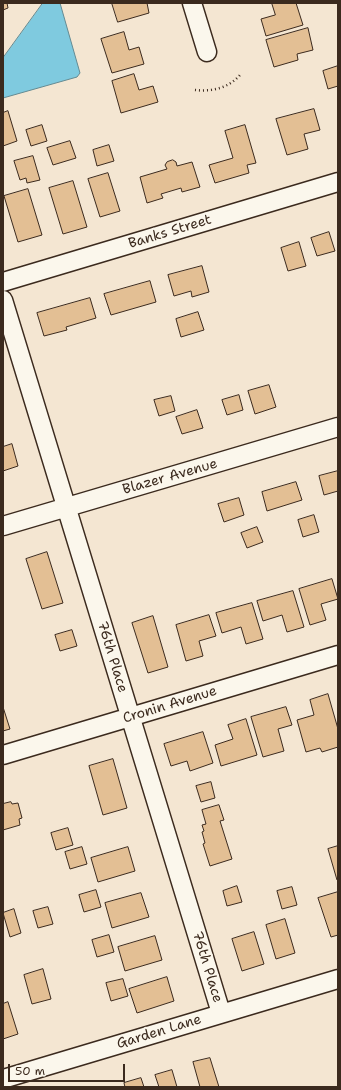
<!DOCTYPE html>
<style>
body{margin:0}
#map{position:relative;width:341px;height:1090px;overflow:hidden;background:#f4e6d2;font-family:"Shantell Sans",sans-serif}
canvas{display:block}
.frame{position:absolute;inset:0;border:4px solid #3b2a1e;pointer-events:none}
.scale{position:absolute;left:8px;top:1064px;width:117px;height:18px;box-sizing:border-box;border:2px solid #3b2a1e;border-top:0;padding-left:5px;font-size:12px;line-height:14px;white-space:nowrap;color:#3b2a1e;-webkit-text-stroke:3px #fbf7ec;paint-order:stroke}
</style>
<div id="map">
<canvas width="341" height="1090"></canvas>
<div class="frame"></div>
<div class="scale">50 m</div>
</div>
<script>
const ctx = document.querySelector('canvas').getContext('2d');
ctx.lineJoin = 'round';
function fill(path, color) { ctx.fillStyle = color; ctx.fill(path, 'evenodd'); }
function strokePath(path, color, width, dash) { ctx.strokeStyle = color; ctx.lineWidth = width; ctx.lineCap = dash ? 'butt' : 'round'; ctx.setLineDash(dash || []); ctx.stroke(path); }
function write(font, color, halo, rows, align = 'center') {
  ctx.font = font + ' "Shantell Sans",sans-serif'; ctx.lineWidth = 4; ctx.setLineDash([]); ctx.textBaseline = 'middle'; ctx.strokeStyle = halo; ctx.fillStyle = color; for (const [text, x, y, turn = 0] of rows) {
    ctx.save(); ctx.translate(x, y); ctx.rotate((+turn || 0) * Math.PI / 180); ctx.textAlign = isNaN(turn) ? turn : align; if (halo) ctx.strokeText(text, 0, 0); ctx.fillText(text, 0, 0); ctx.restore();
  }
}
const water = new Path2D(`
 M43 3H60L80 73 77 77 3 98V58Z`);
fill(water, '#7fcadf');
strokePath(water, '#648a92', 1);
const building = new Path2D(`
 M3 3H7L8 8 3 10Z
 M112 3H147L149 13 118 22Z
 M272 3H296L303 25 266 36 261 19 275 15Z
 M308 28 313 50 297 54 298 60 274 67 266 40Z
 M124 32 129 50 139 47 144 64 112 73 101 39Z
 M338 66V86L328 89 323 71Z
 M134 74 139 90 153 86 158 102 121 113 112 81Z
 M314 109 320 130 304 134 308 149 287 155 276 119Z
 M8 111 17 141 3 146V113Z
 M42 125 47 141 31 146 26 130Z
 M245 125 256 163 247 165 249 173 215 183 209 165 233 158 225 131Z
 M70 141 76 158 53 165 47 148Z
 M109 145 114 161 97 166 93 150Z
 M33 156 40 180 27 183 26 178 20 180 14 161Z
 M173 160 176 162 177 166 192 162 200 187 182 192 181 188 161 194 163 198 147 203 140 177 167 169 165 165 167 162Z
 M108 173 120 211 100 217 88 179Z
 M73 181 87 227 63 234 49 188Z
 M28 189 42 235 18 242 4 196Z
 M329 232 335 251 317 256 311 238Z
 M299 242 306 266 288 271 281 248Z
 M202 266 209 292 192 297 191 291 174 296 168 275Z
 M150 281 156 302 111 315 104 294Z
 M90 298 96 318 66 327 67 330 44 336 37 313Z
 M198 312 204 330 181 337 176 319Z
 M269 385 276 407 255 414 248 391Z
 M239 395 243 410 227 415 222 400Z
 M171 396 175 411 159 416 154 400Z
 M197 410 203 428 182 434 176 417Z
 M12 444 18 466 3 471V447Z
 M338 471V491L324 495 319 476Z
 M296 482 302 500 267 511 262 492Z
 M239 498 244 515 224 522 218 504Z
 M314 515 319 532 303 537 298 520Z
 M257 527 263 542 247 548 241 533Z
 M47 552 63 603 42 609 26 559Z
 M332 579 338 599 321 604 326 620 310 625 299 589Z
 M293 591 304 627 287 632 282 615 263 621 257 601Z
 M252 603 263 639 246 644 241 627 222 633 216 613Z
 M209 615 216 636 199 641 203 656 186 661 176 625Z
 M153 616 168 667 148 673 132 623Z
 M72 630 77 646 60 651 55 635Z
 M328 694 338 729V747L322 752 320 748 306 752 297 720 314 715 310 700Z
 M3 707 10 729 3 731Z
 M286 707 292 725 278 729 284 751 263 757 251 717Z
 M246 719 257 755 221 766 215 745 233 739 228 725Z
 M203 732 213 763 190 771 187 761 171 766 164 744Z
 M113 759 127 808 103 815 89 766Z
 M211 782 215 798 201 802 196 786Z
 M11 802 12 804 18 803 22 818 19 819 20 825 3 830V804Z
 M219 805 224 820 220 821 232 859 210 866 203 844 205 843 202 832 204 831 202 825 206 824 202 810Z
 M68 828 73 845 56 850 51 833Z
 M338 846V879L337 880 328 849Z
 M82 847 87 864 70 869 65 852Z
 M128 847 135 871 98 882 91 858Z
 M237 886 242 902 227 906 223 891Z
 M292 887 297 905 282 909 277 891Z
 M96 890 101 907 84 912 79 895Z
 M338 892V935L331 937 318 898Z
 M141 893 149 917 112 928 105 903Z
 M48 907 53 924 38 928 33 911Z
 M14 909 21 933 10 937 3 913Z
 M285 919 295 953 276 959 266 925Z
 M254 932 264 964 242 971 232 939Z
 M109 935 114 952 97 957 92 940Z
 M155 936 162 960 125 971 118 947Z
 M43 969 51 999 32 1004 24 975Z
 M167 977 174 1001 137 1013 129 989Z
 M123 979 128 996 111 1001 106 983Z
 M8 1002 18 1034 3 1039V1004Z
 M210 1058 219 1087H200L193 1062Z
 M172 1070 177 1087H159L155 1075Z
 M141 1078 144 1087H125L124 1083Z`);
fill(building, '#e3bf94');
strokePath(building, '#3b2a1e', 1);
const street = new Path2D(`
 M192 3 207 52
 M3 282 338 182
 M3 300 221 1013
 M3 526 338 427
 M3 755 338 655
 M3 1079 338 979`);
strokePath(street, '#3b2a1e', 21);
strokePath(new Path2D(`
 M195 90C211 92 229 88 240 75`), '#3b2a1e', 2.5, [1, 3]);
strokePath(street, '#fbf7ec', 18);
write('14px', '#3b2a1e', '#fbf7ec', [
 ["Banks Street",170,232,-17],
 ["Blazer Avenue",170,477,-16],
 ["76th Place",112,657,73],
 ["Cronin Avenue",170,705,-17],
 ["76th Place",207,967,73],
 ["Garden Lane",159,1032,-17]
]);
</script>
